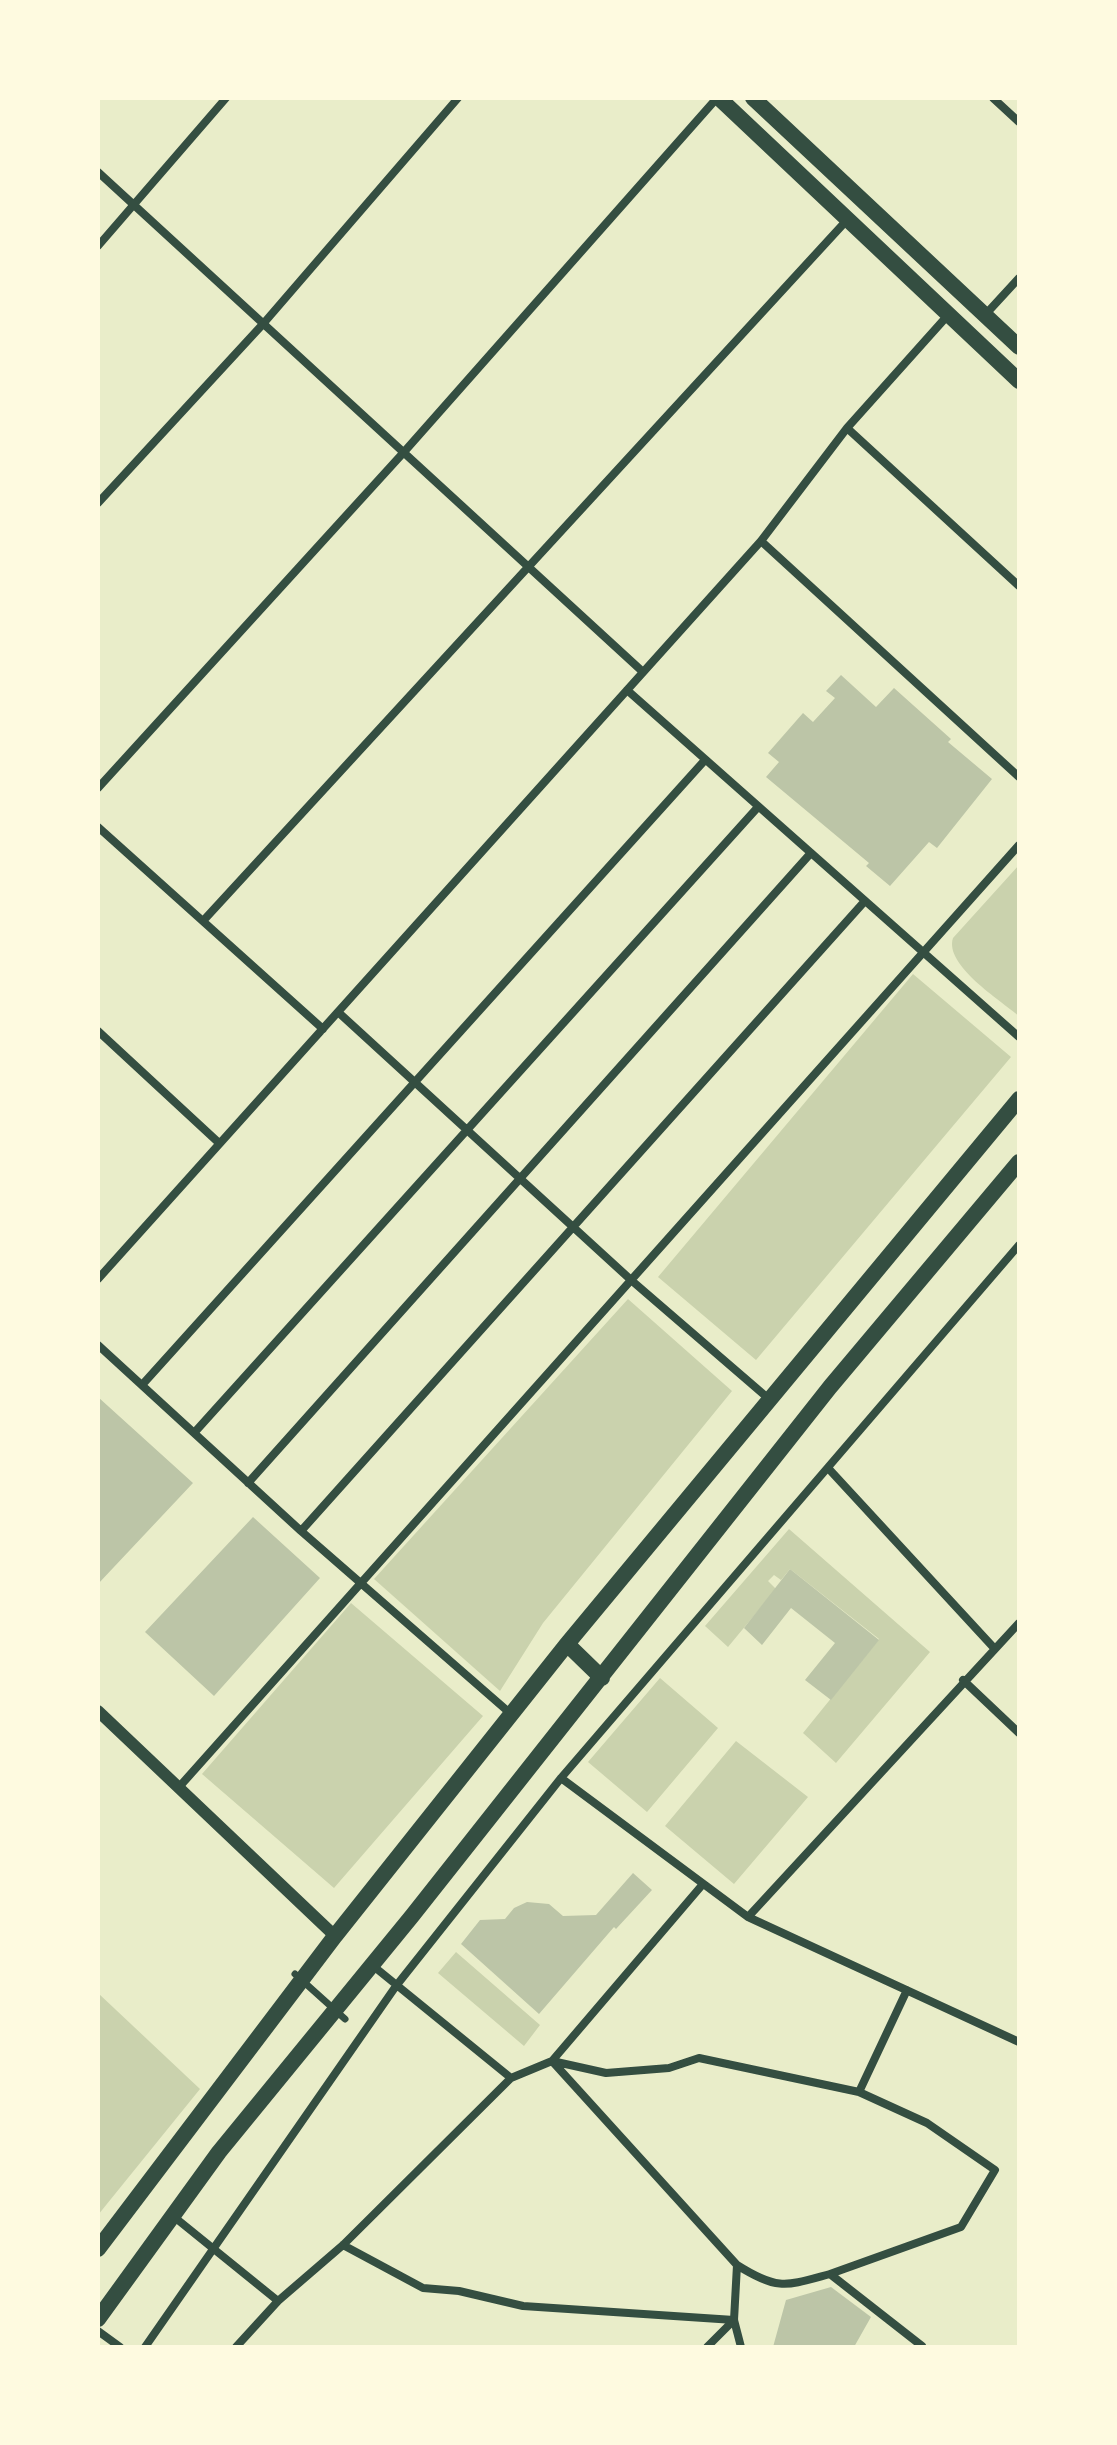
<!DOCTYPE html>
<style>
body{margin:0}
#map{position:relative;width:1117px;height:2445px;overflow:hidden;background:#e9edc9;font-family:"Varela Round",sans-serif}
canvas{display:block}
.frame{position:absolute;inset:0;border:100px solid #fefae0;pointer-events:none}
</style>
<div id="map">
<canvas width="1117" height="2445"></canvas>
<div class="frame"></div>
</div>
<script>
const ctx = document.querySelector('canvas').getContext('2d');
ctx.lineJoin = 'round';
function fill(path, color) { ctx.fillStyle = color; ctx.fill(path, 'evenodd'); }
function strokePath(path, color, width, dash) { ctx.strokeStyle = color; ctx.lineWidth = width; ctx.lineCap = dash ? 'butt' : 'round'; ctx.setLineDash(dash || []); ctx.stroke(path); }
fill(new Path2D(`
 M1019 865V1016C1000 1000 944 965 953 938Z
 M913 974 1011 1057 756 1360 658 1277Z
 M628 1299 732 1391 543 1623 500 1691 374 1579Z
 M789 1529 930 1652 836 1763 803 1733 879 1639 790 1569 781 1580 774 1575 768 1581 776 1589 728 1647 705 1626Z
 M351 1603 483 1716 334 1888 202 1774Z
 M660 1678 718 1728 647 1812 588 1762Z
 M736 1741 808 1797 734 1884 665 1826Z
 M456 1952 540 2025 524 2046 438 1973Z
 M98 1993 200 2089 98 2215Z`), '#cad2ad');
fill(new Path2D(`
 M841 675 876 707 894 688 951 739 948 742 992 779 937 848 929 842 890 886 866 866 869 863 766 777 779 762 768 753 803 713 813 722 835 698 826 691Z
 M98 1397 193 1483 98 1584Z
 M253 1517 320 1578 214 1696 145 1632Z
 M790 1569 879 1640 831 1700 805 1680 835 1643 791 1608 762 1645 744 1628Z
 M633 1873 652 1890 616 1929 614 1927 539 2014 461 1944 480 1920 505 1919 514 1908 527 1902 549 1904 563 1916 596 1915Z
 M831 2287 871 2317 854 2347H773L786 2300Z`), '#bcc5a7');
strokePath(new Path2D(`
 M295 1974 345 2019`), '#344e41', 7);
strokePath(new Path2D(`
 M993 98 1019 122
 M98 172 643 672
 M98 246 226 98
 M985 315 1019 278
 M847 428 1019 586
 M98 503 263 324 458 98
 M761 541 1019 777
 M627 690 1019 1037
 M98 788 404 452 717 98
 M98 827 323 1029
 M203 921 847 220
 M338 1012 631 1280 769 1399
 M98 1031 219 1143
 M98 1279 761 541 847 428 949 314
 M98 1345 301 1531 511 1714
 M142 1385 705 760
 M194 1433 758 807
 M828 1468 994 1648
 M248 1483 810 854
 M301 1531 864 902
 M963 1680 1019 1733
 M561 1778 748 1917 1019 2042
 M180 1786 1019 845
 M703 1884 552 2061 737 2265C778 2291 786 2286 830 2274
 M748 1917 1019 1623
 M372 1965 511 2078
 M907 1990 859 2092 927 2123 995 2170 961 2227 830 2274 922 2346
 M173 2216 278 2301
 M343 2245 423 2288 459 2291 523 2306 734 2320
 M737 2265 734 2320 741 2347
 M98 2331 120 2347
 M145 2347 396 1986 561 1778 1019 1245
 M236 2347 278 2301 343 2245 511 2078 552 2061 606 2073 669 2068 699 2058 859 2092
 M707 2347 734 2320`), '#344e41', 8);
strokePath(new Path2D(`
 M98 1711 335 1936`), '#344e41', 12);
strokePath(new Path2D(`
 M719 98 1019 381
 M753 98 1019 347`), '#344e41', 16);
strokePath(new Path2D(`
 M567 1644 602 1678
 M98 2249 335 1936 567 1644 1019 1099
 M98 2319 219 2152 412 1916 830 1387 1019 1162`), '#344e41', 16);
</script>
